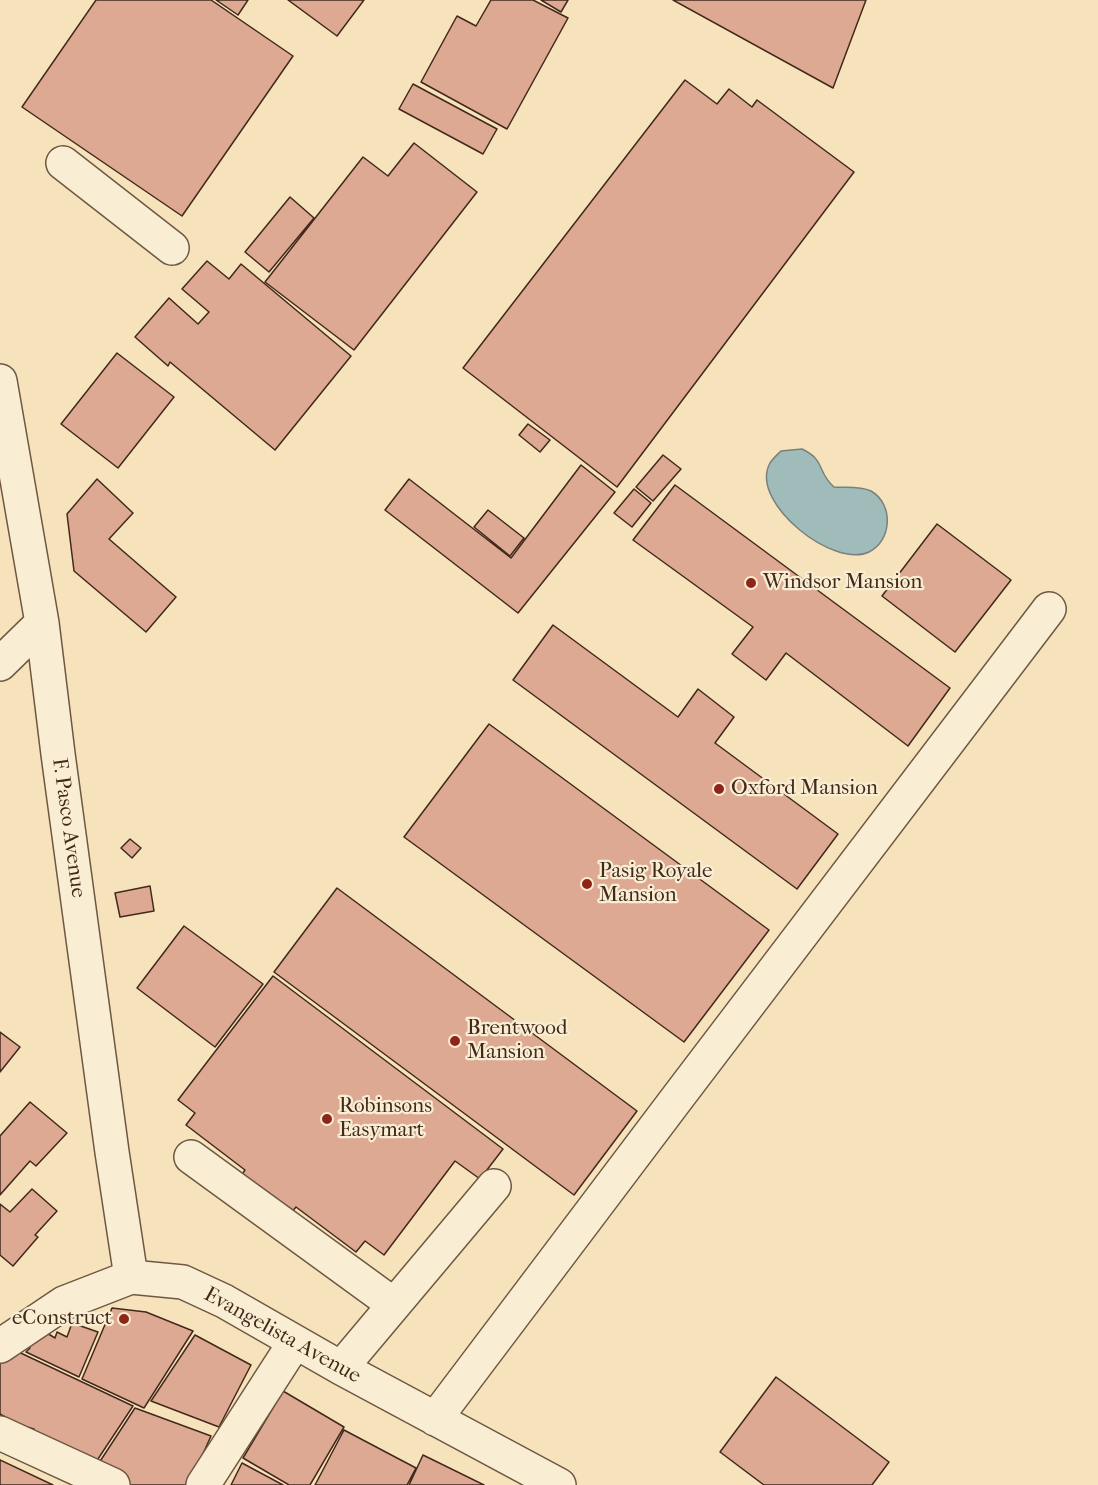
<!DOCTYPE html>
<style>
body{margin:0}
canvas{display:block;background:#f6e3bc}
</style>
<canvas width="1098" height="1485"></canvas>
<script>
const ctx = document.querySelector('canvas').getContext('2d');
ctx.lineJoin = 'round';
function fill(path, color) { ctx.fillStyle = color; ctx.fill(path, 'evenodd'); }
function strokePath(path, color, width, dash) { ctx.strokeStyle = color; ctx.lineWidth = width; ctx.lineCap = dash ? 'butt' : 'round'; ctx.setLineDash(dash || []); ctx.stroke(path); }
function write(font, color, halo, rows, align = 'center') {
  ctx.font = font + ' "IM FELL French Canon",serif'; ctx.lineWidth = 4.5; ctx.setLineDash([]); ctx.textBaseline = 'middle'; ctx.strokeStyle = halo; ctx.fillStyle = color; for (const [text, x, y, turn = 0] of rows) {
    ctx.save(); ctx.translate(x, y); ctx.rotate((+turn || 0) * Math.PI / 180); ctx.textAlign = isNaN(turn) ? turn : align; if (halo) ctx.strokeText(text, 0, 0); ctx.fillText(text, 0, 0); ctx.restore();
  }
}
const water = new Path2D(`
 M802 449C826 460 817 473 834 487 846 488 860 486 871 491 894 504 892 541 869 552 834 569 751 504 769 465 771 460 777 455 781 451Z`);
fill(water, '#a0bcba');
strokePath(water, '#7a817a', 1.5);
const building = new Path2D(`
 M96 0H211L293 56 182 216 22 107Z
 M216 0H248L238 15Z
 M288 0H364L337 36Z
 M491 0H533L568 18 507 129 421 82 457 16 476 26Z
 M541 0H568L561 12Z
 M673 0H866L833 88Z
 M685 80 717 104 729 89 752 107 757 100 854 172 617 487 463 368Z
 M413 84 497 129 483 154 399 109Z
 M414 143 477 192 354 350 265 282 363 157 388 176Z
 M290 197 314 218 269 272 245 252Z
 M207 261 229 279 241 264 351 356 275 450 170 362 168 366 135 337 169 298 198 324 209 312 182 289Z
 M117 353 174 397 118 468 61 424Z
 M528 424 550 440 540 452 519 435Z
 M663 455 681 469 653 501 636 487Z
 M581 465 615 492 518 613 385 510 409 479 511 558Z
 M97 479 133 513 109 539 176 597 146 632 74 571 67 514Z
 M675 485 950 688 908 746 786 653 766 680 732 654 753 627 633 540Z
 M634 489 651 503 632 527 614 513Z
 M488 510 524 538 510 556 474 527Z
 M937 524 1011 580 955 652 882 596Z
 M553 625 678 717 698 689 734 717 715 743 838 834 797 889 513 680Z
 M489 724 769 930 684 1042 404 837Z
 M130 839 141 848 132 858 121 848Z
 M150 886 154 911 120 917 115 893Z
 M337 888 637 1111 574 1195 274 972Z
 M184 926 263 984 215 1047 137 988Z
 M273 976 503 1149 480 1179 455 1161 384 1255 365 1241 356 1252 296 1207 291 1213 241 1176 245 1170 186 1125 195 1113 178 1100Z
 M0 1032 20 1047 0 1072Z
 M30 1102 67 1133 36 1166 30 1161 0 1195V1136Z
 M32 1189 57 1211 35 1235 38 1237 13 1266 0 1255V1204L10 1212Z
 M112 1308 146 1312 193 1331 144 1408 82 1379Z
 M72 1323 98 1332 79 1377 26 1352 30 1348 26 1343 42 1330 55 1338 57 1332 67 1337Z
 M195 1335 251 1365 219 1427 151 1401Z
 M8 1347 133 1406 94 1465 30 1437 34 1429 27 1427 24 1434 2 1423 5 1417 0 1414V1359Z
 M776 1377 889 1462 872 1485H764L720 1452Z
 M283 1391 344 1427 310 1485H289L243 1458Z
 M135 1408 211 1436 189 1485H124L93 1472Z
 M344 1430 416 1468 407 1485H315Z
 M423 1455 484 1485H409Z
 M0 1460 53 1485H0Z
 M242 1463 283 1485H231Z`);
fill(building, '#dea993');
strokePath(building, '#42291b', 1.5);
const minor = new Path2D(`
 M63 163 172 248
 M0 381 42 623 58 754 112 1152 131 1277
 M0 664 42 623
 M191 1157 393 1304
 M0 1346 64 1303 131 1277 183 1282 224 1301 341 1368 559 1485
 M341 1368 494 1186
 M435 1419 678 1097 1049 609
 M0 1433 113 1485
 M203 1485 295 1342`);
strokePath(minor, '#6f5843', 36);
strokePath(minor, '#f9edd3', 33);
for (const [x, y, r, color] of [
 [751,583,6,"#8f2418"],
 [719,789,6,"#8f2418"],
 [587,884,6,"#8f2418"],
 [455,1041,6,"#8f2418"],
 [327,1119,6,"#8f2418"],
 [124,1319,6,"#8f2418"]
]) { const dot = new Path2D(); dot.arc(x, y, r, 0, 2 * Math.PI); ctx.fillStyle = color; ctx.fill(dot); strokePath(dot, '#f9edd3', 2); }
write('21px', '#42291b', '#f9edd3', [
 ["Windsor Mansion",763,583],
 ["Oxford Mansion",731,789],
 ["Pasig Royale",599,872],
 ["Mansion",599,896],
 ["Brentwood",467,1029],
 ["Mansion",467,1053],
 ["Robinsons",339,1107],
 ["Easymart",339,1131],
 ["eConstruct",112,1319,"right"]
], 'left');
write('21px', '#42291b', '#f9edd3', [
 ["F. Pasco Avenue",68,828,82],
 ["Evangelista Avenue",282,1336,29]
]);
</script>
